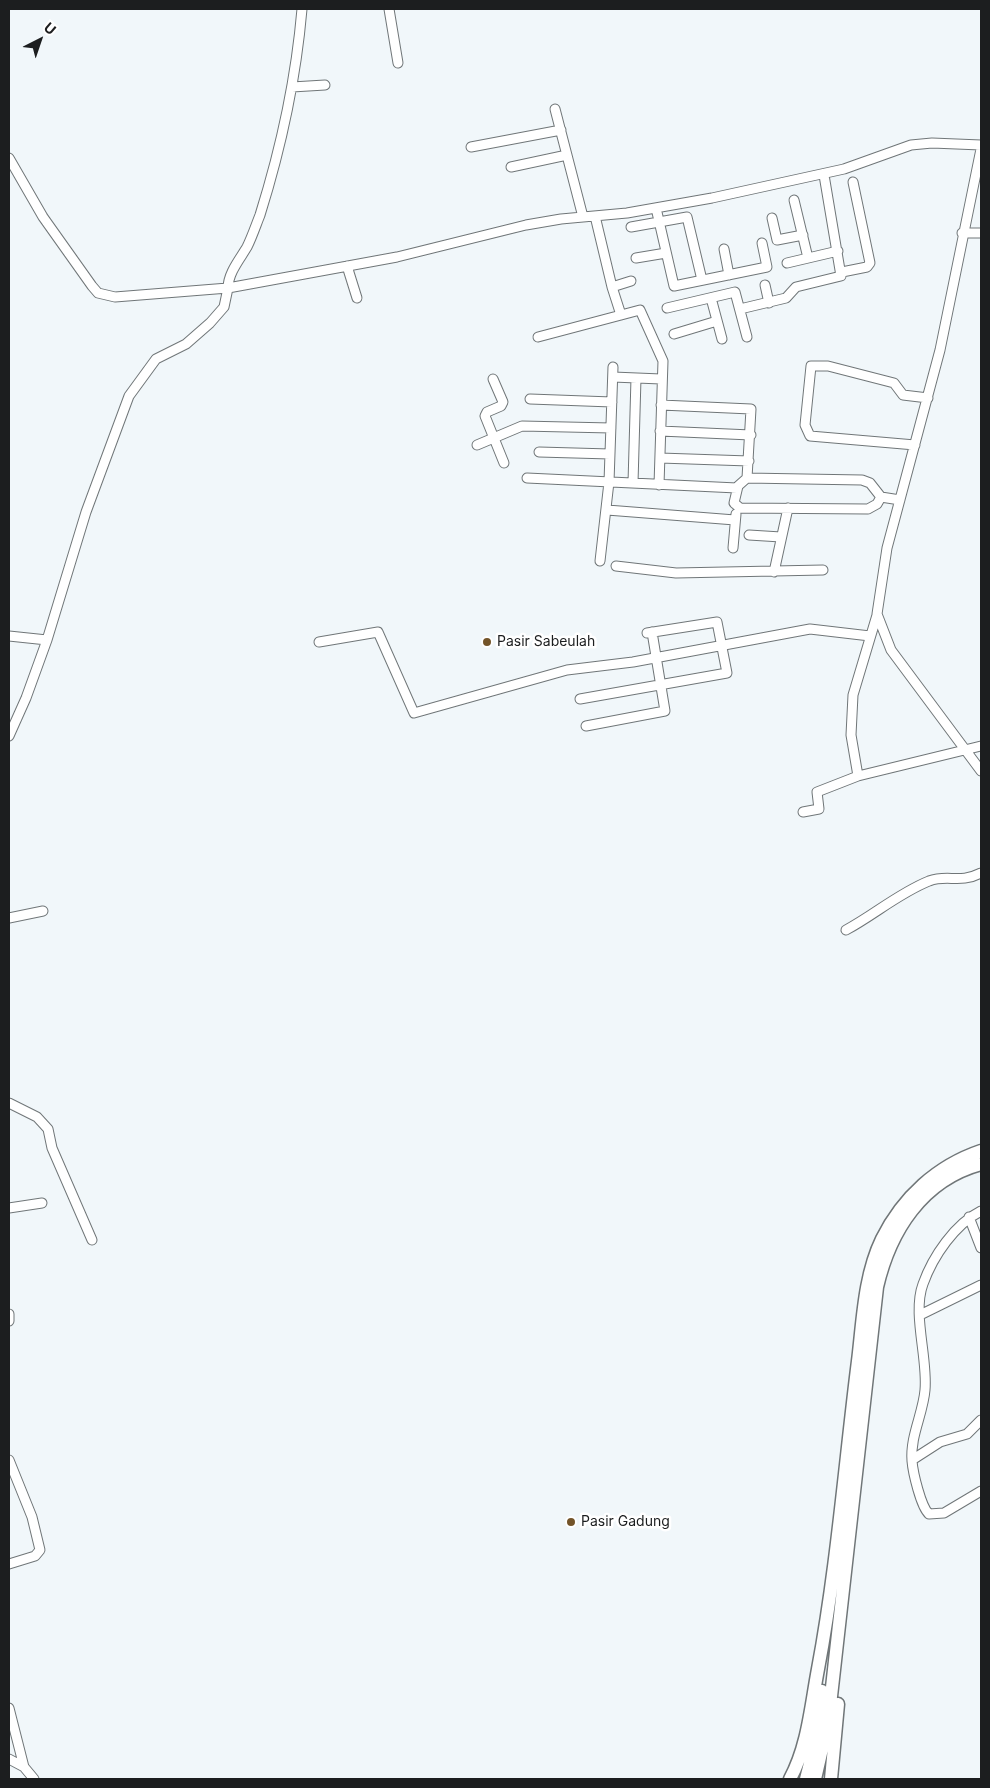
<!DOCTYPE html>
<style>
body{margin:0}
#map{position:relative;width:990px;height:1788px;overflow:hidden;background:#f1f7fa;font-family:Inter,sans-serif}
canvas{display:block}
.frame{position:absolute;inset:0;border:10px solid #1c1e1f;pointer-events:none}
.north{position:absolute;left:15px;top:15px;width:50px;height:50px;-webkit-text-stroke:4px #fff;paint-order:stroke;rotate:41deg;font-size:14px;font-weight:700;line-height:20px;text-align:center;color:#1c1e1f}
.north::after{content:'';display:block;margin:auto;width:18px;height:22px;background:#1c1e1f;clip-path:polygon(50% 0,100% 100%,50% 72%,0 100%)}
</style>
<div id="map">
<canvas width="990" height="1788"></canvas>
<div class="frame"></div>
<div class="north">U</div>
</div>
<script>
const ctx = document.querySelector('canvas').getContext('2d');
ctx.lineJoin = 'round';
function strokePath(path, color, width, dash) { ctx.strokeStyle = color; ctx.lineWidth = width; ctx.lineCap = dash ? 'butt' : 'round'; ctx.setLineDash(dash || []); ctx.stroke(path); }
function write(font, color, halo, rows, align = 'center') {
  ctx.font = font + ' Inter,sans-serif'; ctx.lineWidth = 5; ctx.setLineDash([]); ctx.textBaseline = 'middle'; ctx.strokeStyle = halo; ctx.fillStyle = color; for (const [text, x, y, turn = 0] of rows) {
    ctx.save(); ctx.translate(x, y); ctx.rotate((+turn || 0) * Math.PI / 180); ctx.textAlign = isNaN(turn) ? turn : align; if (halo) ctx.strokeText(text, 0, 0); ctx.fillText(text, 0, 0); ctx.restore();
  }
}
const minor = new Path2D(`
 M389 9 398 63
 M292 87 325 85
 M555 109 583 217
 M471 147 561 130
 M981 149 940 350 887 548 877 614 891 650 981 771
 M9 158 43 217 92 286 98 293 115 297 228 288C228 273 240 259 247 247 252 237 256 225 260 215 281 148 296 79 302 9
 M511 167 567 155
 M794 200 808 258
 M656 208 674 286 767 267 762 243
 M595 216 612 287 631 281
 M772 218 777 240 803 235
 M631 227 687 217 702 280
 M962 233H981
 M724 249 729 275
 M636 258 666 253
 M787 263 838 251
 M347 266 357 298
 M842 272 867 267 870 263 853 182
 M765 285 769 303
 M612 287 621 315
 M711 298 722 339
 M667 308 735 292 747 337
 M740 309 786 298 796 287 841 276 824 175
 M674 334 717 321
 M538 337 640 310 663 361 659 485
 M613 377 661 379
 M493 379 503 402 501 406 487 412 485 416 504 463
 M530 399 612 402
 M661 405 751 409 747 478
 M660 431 751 435
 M477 445 522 426 611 428
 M915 445 810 436 805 425 811 366H828L894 383 903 395 928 398
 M539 452 610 454
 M660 458 749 461
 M527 478 737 488
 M633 483 636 378
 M881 497 877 504 868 509 740 508 734 503 738 486 747 478 862 480 870 483 881 497 900 500
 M607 510 735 520
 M749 535 781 537
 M733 548 736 514
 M600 561 609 482 613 367
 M616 566 676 573 823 570
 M774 572 788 508
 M877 615 853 695 851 735 858 776 981 746
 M9 636 47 640
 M319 642 378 632 414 713 567 670 633 662 810 629 870 636
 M580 699 727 673 717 622 647 633
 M586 726 665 711 652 632
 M9 736 26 698 47 640 86 512 129 396 156 359 186 344 210 323 224 307 228 288 397 257 526 225 561 219 627 213 712 198 844 169 911 145 932 143 981 145
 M803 812 819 809 817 792 858 776
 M9 918 43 911
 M846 930C874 915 899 893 929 881 948 874 959 884 981 873
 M9 1103 37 1117 48 1129 52 1148 92 1240
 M9 1208 42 1203
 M981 1211C955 1224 933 1256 923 1284 912 1313 928 1358 925 1390 923 1414 910 1436 912 1461 913 1473 921 1507 929 1514L944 1513 981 1491
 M969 1217 981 1248
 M9 1314V1321
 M920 1315 981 1285
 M9 1460 32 1517 40 1550 35 1556 9 1564
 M912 1460 940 1442 967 1434 981 1420
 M9 1708 24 1767 34 1779
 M9 1759 24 1767`);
const highway = new Path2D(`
 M790 1779C808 1746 811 1706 818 1669 837 1568 845 1464 858 1361 863 1321 864 1276 882 1239 903 1197 937 1166 981 1151
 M806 1779 814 1748 822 1691
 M815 1779 828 1723 877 1287C890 1231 922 1180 981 1164
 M831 1779 838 1704`);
strokePath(minor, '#707678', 11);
strokePath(highway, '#707678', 15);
strokePath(minor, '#fff', 9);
strokePath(highway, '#fff', 12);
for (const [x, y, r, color] of [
 [487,642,5,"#735429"],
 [571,1522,5,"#735429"]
]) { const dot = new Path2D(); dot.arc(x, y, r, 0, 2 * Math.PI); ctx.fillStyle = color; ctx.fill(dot); strokePath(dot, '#fff', 2); }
write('14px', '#1c1e1f', '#fff', [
 ["Pasir Sabeulah",497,642],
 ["Pasir Gadung",581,1522]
], 'left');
</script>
